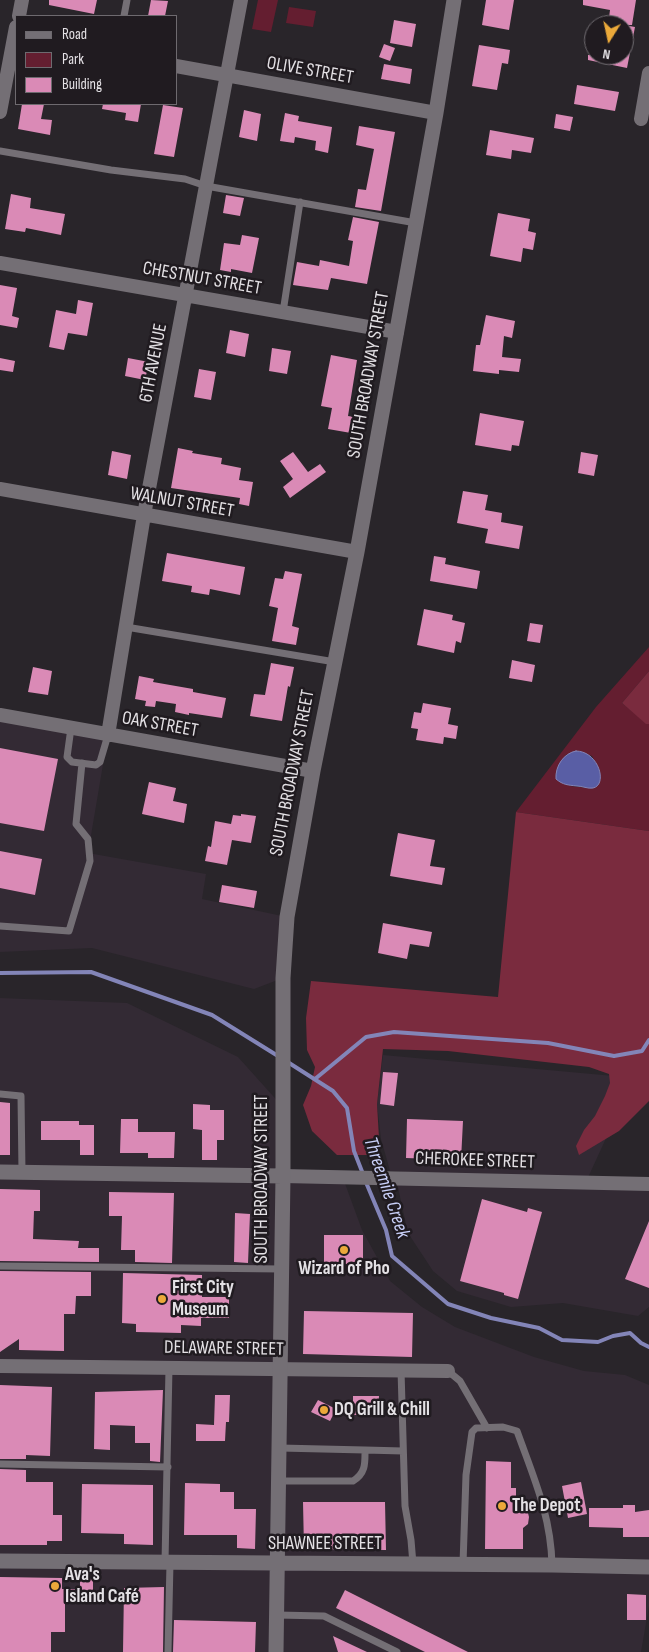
<!DOCTYPE html>
<meta charset="utf-8">
<style>
body{margin:0}
#map{position:relative;width:649px;height:1652px;overflow:hidden;background:#29252a;font-family:"Sofia Sans Condensed",sans-serif}
canvas{display:block}
.legend{position:absolute;left:15px;top:15px;width:162px;height:90px;box-sizing:border-box;background:#201b20;border:1px solid #6e6a6f;margin:0;padding:6px 9px;list-style:none;font-size:15px;color:#e4e1e5}
.legend li{display:flex;align-items:center;gap:10px;height:25px}
.legend b{width:25px;border:1px solid #6e6a6f}
.north{position:absolute;left:584px;top:15px;width:50px;height:50px;box-sizing:border-box;background:#201b20;border:1px solid #6e6a6f;border-radius:50%;rotate:190deg;font-size:14px;font-weight:700;line-height:20px;text-align:center;color:#e4e1e5}
.north::after{content:'';display:block;margin:auto;width:18px;height:22px;background:#eba93a;clip-path:polygon(50% 0,100% 100%,50% 72%,0 100%)}
</style>
<div id="map">
<canvas width="649" height="1652"></canvas>
<ul class="legend">
<li><b style="height:6px;background:#746f75"></b>Road</li>
<li><b style="height:14px;background:#641e30"></b>Park</li>
<li><b style="height:14px;background:#da8ab6"></b>Building</li>
</ul>
<div class="north">N</div>
</div>
<script>
const ctx = document.querySelector('canvas').getContext('2d');
ctx.lineJoin = 'round';
function fill(path, color) { ctx.fillStyle = color; ctx.fill(path, 'evenodd'); }
function strokePath(path, color, width, dash) { ctx.strokeStyle = color; ctx.lineWidth = width; ctx.lineCap = dash ? 'butt' : 'round'; ctx.setLineDash(dash || []); ctx.stroke(path); }
function write(font, color, halo, rows, align = 'center') {
  ctx.font = font + ' "Sofia Sans Condensed",sans-serif'; ctx.lineWidth = 5; ctx.setLineDash([]); ctx.textBaseline = 'middle'; ctx.strokeStyle = halo; ctx.fillStyle = color; for (const [text, x, y, turn = 0] of rows) {
    ctx.save(); ctx.translate(x, y); ctx.rotate((+turn || 0) * Math.PI / 180); ctx.textAlign = isNaN(turn) ? turn : align; if (halo) ctx.strokeText(text, 0, 0); ctx.fillText(text, 0, 0); ctx.restore();
  }
}
fill(new Path2D(`
 M0 715 108 735 88 853 206 874 202 899 287 917 283 978 254 989 92 948 0 952Z
 M0 998 127 1003 238 1057 282 1106 283 1176 343 1178 362 1230 390 1281 422 1307 455 1327 534 1357 584 1371 625 1375 649 1385V1606L641 1652H0Z
 M383 1055 625 1077V1097L585 1184H649V1307L638 1316 563 1303 511 1307 457 1291 433 1271 408 1233 397 1183H574L390 1171 381 1139 377 1104Z`), '#332a34');
fill(new Path2D(`
 M258 0H278L271 32 252 29Z
 M289 7 316 11 313 27 286 23Z
 M649 647V671L622 703 646 723 649 724V831L516 812 596 707ZM576 751 592 756 600 773 589 788 570 786 561 762 566 755Z`), '#641e30');
fill(new Path2D(`
 M649 671V724H646L622 703Z
 M516 812 649 831V1101L619 1131 579 1155 576 1146 584 1130 595 1116 605 1096 610 1083 609 1074 589 1067 448 1051 383 1049 377 1104 380 1155H337L312 1131 303 1105 311 1086 315 1067 307 1050 306 1018 311 981 498 997Z`), '#7a2b3e');
const water = new Path2D(`
 M576 751C599 751 608 785 593 788 588 789 582 786 577 786 568 785 563 785 556 779 555 766 564 753 576 751Z`);
fill(water, '#595ea5');
strokePath(water, '#8385b8', 1);
strokePath(new Path2D(`
 M0 973 91 972 212 1015 278 1056
 M286 1061 333 1091 347 1108 354 1151 363 1174
 M315 1079 366 1037 394 1032 548 1043 614 1056 642 1051 649 1040
 M365 1180 386 1230 392 1256 448 1304 491 1318 539 1328 562 1340 598 1342 613 1336 630 1333 641 1343 649 1347`), '#8385b8', 4);
fill(new Path2D(`
 M49 0H97L94 14 49 5Z
 M151 0 168 1 165 16H148Z
 M486 0H514L509 30 482 25Z
 M583 0H636L632 25H608L610 10 583 5Z
 M394 20 416 24 412 47 390 43Z
 M624 25 635 27 627 68 588 60V55H624Z
 M384 44 395 48 390 61 379 57Z
 M479 45 510 50 508 64 502 63 497 90 472 86Z
 M384 64 412 69 410 84 381 79Z
 M577 85 619 92 615 111 574 104Z
 M22 104H44L41 119 52 120 50 135 18 129Z
 M103 104H141L138 122 125 120 126 113 102 109Z
 M163 105 183 108 174 157 154 154Z
 M244 110 261 114 257 141 239 137Z
 M285 113 299 116 298 121 332 127 328 153 315 150 316 141 295 137 294 143 280 141Z
 M556 114 573 117 570 131 554 128Z
 M359 126 395 132 381 211 355 207 358 189 366 190 374 149 356 145Z
 M490 130 534 138 531 153 512 150 511 159 486 155Z
 M11 194 31 198 30 208 65 214 61 235 26 228 25 232 5 229Z
 M226 195 244 198 240 216 223 213Z
 M498 213 530 219 528 231 536 233 533 250 523 248 521 262 490 256Z
 M353 217 379 222 367 284 331 278 328 290 293 285 297 262 319 266 320 260 349 266 353 241 348 240Z
 M242 235 259 238 252 273 231 269V272L220 270 224 243 240 245Z
 M0 285 17 288 12 316 19 318 17 328 0 325Z
 M78 300 93 303 87 336 68 333 64 350 49 347 56 310 76 314Z
 M486 315 515 321 512 338 504 336 502 357 521 359 519 372 499 370V374L473 371 476 345H480Z
 M230 330 249 334 245 357 226 353Z
 M272 348 291 351 287 374 269 371Z
 M331 355 357 360 348 416 354 417 351 433 328 429 332 408 321 406Z
 M0 358 15 361 13 372 0 370Z
 M128 358 149 362 145 380 125 376Z
 M199 369 216 372 211 400 194 397Z
 M480 413 524 421 519 446 512 445 511 451 475 445Z
 M178 448 193 451 192 453 222 458 221 464 241 468 239 480 253 482 249 506 239 504 240 498 171 488Z
 M112 451 131 455 127 479 108 475Z
 M293 452 308 472 320 464 326 472 290 498 283 487 293 479 280 461Z
 M581 452 598 455 594 476 578 473Z
 M463 491 488 495 485 510 502 513 501 522 523 526 519 549 485 543 488 529 457 523Z
 M167 553 245 567 240 595 210 589 209 595 191 592 192 586 162 581Z
 M434 556 446 558 445 564 480 571 477 589 430 581Z
 M285 571 302 574 292 626 299 628 296 645 272 641 278 608 269 606 275 578 283 579Z
 M424 609 453 615 452 620 465 623 461 643 456 641 454 653 417 645Z
 M530 623 543 625 540 643 527 641Z
 M512 660 535 665 532 682 509 678Z
 M271 663 294 667 290 687 288 686 282 721 250 716 254 694 265 695Z
 M33 667 52 671 48 695 28 692Z
 M139 676 154 679 153 682 193 689V692L226 698 222 718 189 713V715L175 712 176 704 156 701 155 707 145 706 146 701 135 699Z
 M423 703 451 708 448 724 458 726 456 739 444 737 443 744 416 740 418 729 411 728 414 712 421 713Z
 M0 748 58 759 44 831 0 823Z
 M149 782 176 788 173 801 187 804 184 823 142 814Z
 M241 814 256 816 251 843 232 840 227 865 205 861 208 846 211 847 215 821 231 824 233 815 241 816Z
 M398 833 435 840 430 866 445 868 442 885 390 876Z
 M0 851 42 859 35 895 0 888Z
 M222 885 257 891 254 908 219 902Z
 M383 923 432 932 429 947 410 944 407 959 378 953Z
 M383 1072 398 1073 394 1106 380 1104Z
 M0 1102 10 1103V1155H0Z
 M193 1104 210 1105V1110H224V1140H217V1160H202V1130L193 1129Z
 M121 1119H138V1132H175L174 1158H148V1153H120Z
 M407 1119 463 1121 461 1160 406 1158Z
 M41 1121H79V1125H94V1155H80V1140H41Z
 M0 1189 40 1190V1211H34L33 1239 79 1241 78 1248H99V1262L0 1261Z
 M109 1192 174 1193 172 1263 135 1262V1250H121L122 1216H109Z
 M482 1199 527 1212 528 1208 542 1212 518 1299 504 1295V1293L460 1281Z
 M235 1213 250 1214 248 1263 234 1262Z
 M649 1221V1288L625 1279Z
 M324 1235H363V1264H324Z
 M0 1271 91 1272V1296H76L75 1314H64V1351L19 1350V1339L0 1352Z
 M123 1273 202 1275V1297H229V1318H201V1326L181 1325V1333L136 1332V1324L122 1323Z
 M304 1311 413 1313 412 1357 303 1354Z
 M0 1385 52 1387 50 1456 26 1455V1459H0Z
 M163 1390 160 1462 150 1461V1443H135V1426L110 1425V1450L94 1449 95 1392Z
 M215 1395H230L229 1422H226L225 1441H196V1424L214 1425Z
 M353 1396H379L378 1415H353Z
 M318 1400 336 1409 330 1421 311 1412Z
 M486 1461 511 1462V1488H516V1503H520L519 1507 528 1513 529 1517 528 1524 523 1528V1549H485Z
 M0 1469 26 1470V1482H53V1515H62V1541H47V1545H0Z
 M581 1482 587 1514 568 1518 562 1486Z
 M185 1483 220 1484V1492H234V1509H256L255 1549 237 1548V1535H184Z
 M82 1484 153 1485V1545L124 1544V1534L81 1533Z
 M303 1502H385L386 1550 304 1549Z
 M623 1505H635V1512L649 1510V1537H623V1528L589 1527V1508H623Z
 M0 1577 62 1578V1589H80V1578L93 1579V1604L65 1603V1632H51V1652H0Z
 M164 1587 163 1652H123L124 1588Z
 M345 1590 468 1652H425L336 1608Z
 M627 1594 646 1595V1620H627Z
 M174 1620 256 1622 255 1652H173Z
 M333 1636 367 1652H338Z`), '#da8ab6');
strokePath(new Path2D(`
 M124 16 127 0
 M0 151 111 170 185 179 206 186 416 223
 M283 312 300 202
 M126 627 335 662
 M71 728 67 757 72 762 96 765 100 762 108 735
 M0 926 69 931 90 861 88 839 76 824 82 763
 M0 1094 21 1096 22 1172
 M0 1266 282 1269
 M401 1370 405 1506 411 1540 413 1564
 M448 1371 460 1381 487 1428
 M365 1450 403 1451
 M0 1464 168 1467
 M279 1481H353C366 1473 365 1463 365 1450L280 1448
 M165 1562 169 1368
 M463 1564 466 1475 472 1432 476 1428 503 1427 517 1431C533 1476 551 1515 552 1565
 M277 1615 324 1616 397 1652
 M168 1652 170 1563`), '#746f75', 7);
strokePath(new Path2D(`
 M19 16 22 0
 M176 66 436 113
 M0 112 16 27
 M641 119 649 73
 M0 263 397 332
 M0 489 357 552
 M0 715 313 771
 M108 735 144 515 241 0
 M283 1176 649 1184
 M0 1366 448 1371`), '#746f75', 14);
strokePath(new Path2D(`
 M0 1172 283 1176
 M0 1561 552 1565 649 1567
 M276 1652 283 1176V978L287 917 313 771 357 552 436 113 454 0`), '#746f75', 15);
for (const [x, y, r, color] of [
 [344,1250,5,"#eba93a"],
 [162,1299,5,"#eba93a"],
 [324,1410,5,"#eba93a"],
 [502,1506,5,"#eba93a"],
 [55,1586,5,"#eba93a"]
]) { const dot = new Path2D(); dot.arc(x, y, r, 0, 2 * Math.PI); ctx.fillStyle = color; ctx.fill(dot); strokePath(dot, '#201b20', 2); }
write('19px', '#e4e1e5', '#201b20', [
 ["OLIVE STREET",310,71,10],
 ["CHESTNUT STREET",202,279,10],
 ["6TH AVENUE",154,363,-79],
 ["SOUTH BROADWAY STREET",369,375,-80],
 ["WALNUT STREET",182,503,10],
 ["OAK STREET",160,725,10],
 ["SOUTH BROADWAY STREET",293,773,-79],
 ["CHEROKEE STREET",475,1161,2],
 ["SOUTH BROADWAY STREET",262,1179,-90],
 ["DELAWARE STREET",224,1349,1],
 ["SHAWNEE STREET",325,1544]
]);
write('bold 19px', '#e4e1e5', '#201b20', [
 ["Wizard of Pho",344,1269,"center"],
 ["First City",172,1288],
 ["Museum",172,1310],
 ["DQ Grill & Chill",334,1410],
 ["The Depot",512,1506],
 ["Ava's",65,1575],
 ["Island Café",65,1597]
], 'left');
write('italic 20px', '#c8cff7', '#201b20', [
 ["Threemile Creek",386,1188,71]
]);
</script>
